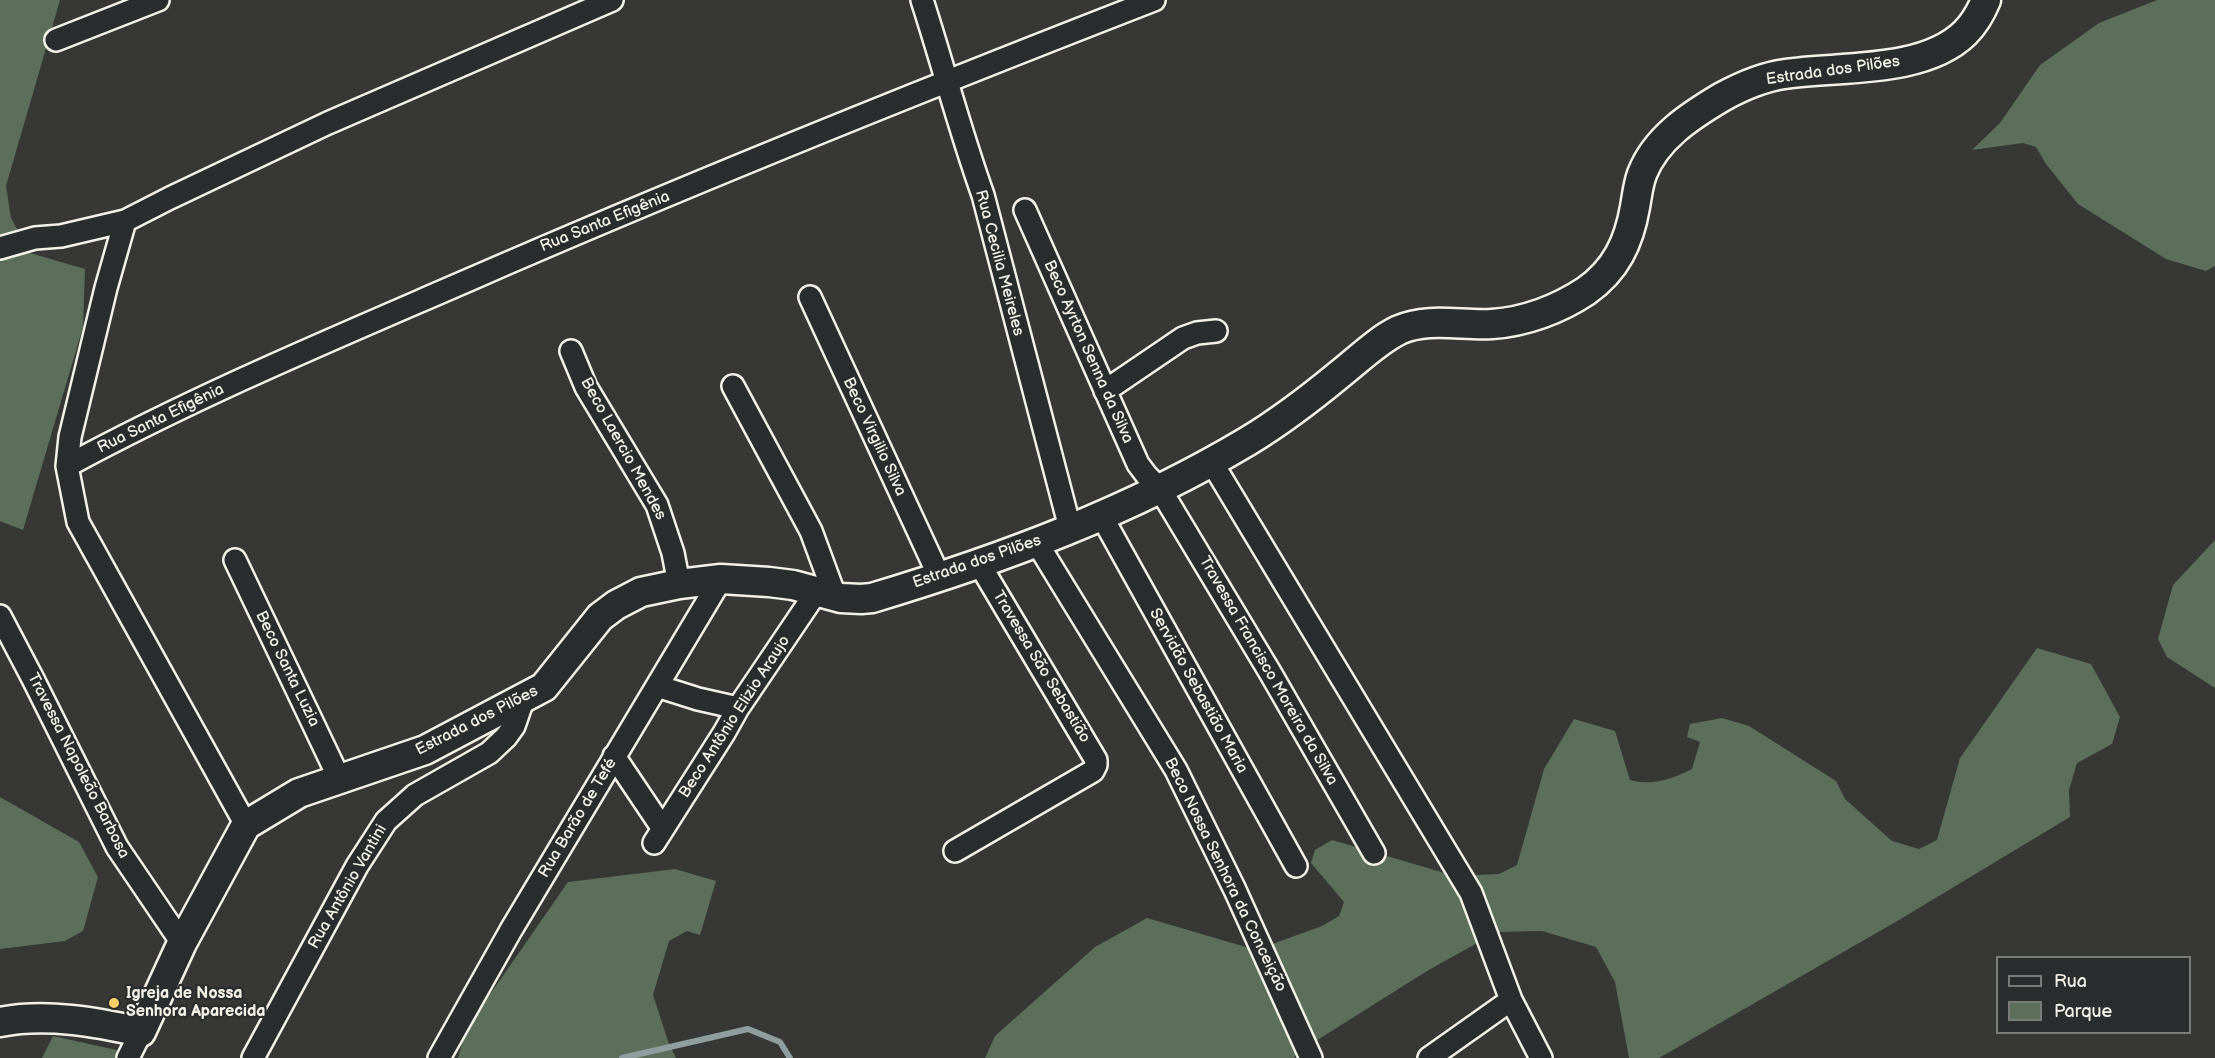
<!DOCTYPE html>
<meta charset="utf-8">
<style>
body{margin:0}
#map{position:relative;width:2215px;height:1058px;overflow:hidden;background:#373735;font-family:"Balsamiq Sans",sans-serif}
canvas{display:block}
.legend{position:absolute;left:1996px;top:956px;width:195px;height:78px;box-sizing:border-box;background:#2a2d2e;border:2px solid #7b7b78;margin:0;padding:8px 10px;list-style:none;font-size:18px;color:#f4f1e8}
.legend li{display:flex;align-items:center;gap:12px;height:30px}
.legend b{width:30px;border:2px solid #7b7b78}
</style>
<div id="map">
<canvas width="2215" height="1058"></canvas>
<ul class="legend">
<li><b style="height:8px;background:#2a2d2e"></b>Rua</li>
<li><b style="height:16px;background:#5b6f5a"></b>Parque</li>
</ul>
</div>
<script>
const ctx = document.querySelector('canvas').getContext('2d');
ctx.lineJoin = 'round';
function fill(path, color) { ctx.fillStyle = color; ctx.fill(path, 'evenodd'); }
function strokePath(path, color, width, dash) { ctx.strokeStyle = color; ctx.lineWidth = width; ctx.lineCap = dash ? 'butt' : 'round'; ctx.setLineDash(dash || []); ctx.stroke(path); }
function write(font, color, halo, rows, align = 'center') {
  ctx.font = font + ' "Balsamiq Sans",sans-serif'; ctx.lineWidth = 4.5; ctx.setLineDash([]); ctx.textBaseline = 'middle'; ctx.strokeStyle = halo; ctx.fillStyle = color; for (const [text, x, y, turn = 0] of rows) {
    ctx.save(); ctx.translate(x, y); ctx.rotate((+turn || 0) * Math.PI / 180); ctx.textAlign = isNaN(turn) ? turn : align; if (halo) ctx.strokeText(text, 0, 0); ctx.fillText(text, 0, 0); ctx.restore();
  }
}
fill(new Path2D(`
 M0 0H60L6 186 11 218 30 253 85 269 83 327 23 530 0 521Z
 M2157 0H2215V266L2206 271 2166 259 2078 204 2046 164 2036 147 2023 143 1972 150 2000 123 2040 65 2099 23Z
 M2215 540V688L2167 657 2158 639 2173 585Z
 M2037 648 2091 664 2120 717 2112 744 2077 763 2069 790 2070 817 1899 920 1659 1058H1629L1615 982 1596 947 1542 931 1497 932 1427 971 1300 1051 1294 1058H985L995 1036 1095 947 1147 918 1256 950 1322 926 1339 916 1344 902 1311 863 1315 850 1332 840 1455 876 1499 874 1517 865 1544 769 1574 719 1615 731 1630 780C1652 786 1672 779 1692 769L1700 742 1687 737 1690 724 1722 718 1749 726 1836 781 1845 799 1892 841 1919 849 1937 840 1960 758Z
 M0 797 79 842 98 877 83 931 65 941 0 949Z
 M675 869 716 881 700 935 687 931 669 941 653 995 669 1044 676 1058H458L466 1029 568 882Z
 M53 1036 121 1051 118 1058H42Z`), '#5b6f5a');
strokePath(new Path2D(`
 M622 1058 748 1029 780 1042 790 1058`), '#8f9fa0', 6);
const street = new Path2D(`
 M922 0C943 65 960 131 983 195L1070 528
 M56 40 158 0
 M1025 210 1138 464 1147 476 1160 489 1271 674 1374 853
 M125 221 106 288 70 437 67 466 78 522 246 825
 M0 248 35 238 61 236 125 221 170 198 328 123 612 0
 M810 297 939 576
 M571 351 586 387 657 505 673 553 679 584
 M733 386 811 531 835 596
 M1105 391 1183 338 1197 333 1216 331
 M1211 461 1471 893 1511 1000 1541 1058
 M67 466C198 395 335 338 471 279 696 181 925 89 1154 0
 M1101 515 1296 866
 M1037 543 1176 770 1235 890 1311 1058
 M235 560 339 778
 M0 616 33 679 117 847 182 943
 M657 686 698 699 738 708
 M614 756 663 829
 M654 843 724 733 738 708 817 591
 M955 851 1093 771 1096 765V760L980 565
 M128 1058 141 1032
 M253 1058 357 866 386 821 415 795 489 753 506 737 514 726 524 697
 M439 1058 511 930 721 579
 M1429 1058 1511 1000`);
const secondary = new Path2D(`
 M0 1022C46 1013 96 1022 141 1032L182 943 246 825 299 793 425 750 544 687 600 617 616 605 641 592 679 584 721 579 769 582 793 585 841 598 861 599 872 598C1002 559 1131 511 1248 441 1281 421 1311 398 1340 374 1359 359 1378 340 1399 330 1428 317 1462 326 1492 324 1525 322 1559 309 1586 291 1616 270 1629 242 1635 207 1637 196 1638 185 1642 174 1656 138 1690 116 1722 97 1742 86 1763 77 1785 74 1838 66 1923 74 1965 33 1974 24 1981 12 1986 0`);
strokePath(street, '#f4f1e8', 26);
strokePath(secondary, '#f4f1e8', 33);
strokePath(street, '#2a2d2e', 21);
strokePath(secondary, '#2a2d2e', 28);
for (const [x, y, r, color] of [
 [114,1003,6,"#ffd166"]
]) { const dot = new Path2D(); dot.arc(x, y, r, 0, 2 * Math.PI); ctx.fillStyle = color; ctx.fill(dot); strokePath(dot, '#2a2d2e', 2); }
write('16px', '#f4f1e8', '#2a2d2e', [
 ["Estrada dos Pilões",1833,71,-8],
 ["Rua Santa Efigênia",605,222,-22],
 ["Rua Cecilia Meireles",999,263,75],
 ["Beco Ayrton Senna da Silva",1088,352,66],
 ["Rua Santa Efigênia",161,419,-26],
 ["Beco Virgilio Silva",874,437,65],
 ["Beco Laercio Mendes",623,449,61],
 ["Estrada dos Pilões",977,562,-19],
 ["Travessa São Sebastião",1041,667,59],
 ["Beco Santa Luzia",287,669,64],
 ["Travessa Francisco Moreira da Silva",1268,671,60],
 ["Servidão Sebastião Maria",1198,691,61],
 ["Beco Antônio Elizio Araujo",735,717,-57],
 ["Estrada dos Pilões",477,721,-27],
 ["Travessa Napoleão Barbosa",78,766,63],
 ["Rua Barão de Tefé",578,818,-59],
 ["Beco Nossa Senhora da Conceição",1225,875,64],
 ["Rua Antônio Vantini",348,887,-60]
]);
write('bold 16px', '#f4f1e8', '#2a2d2e', [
 ["Igreja de Nossa",126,994],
 ["Senhora Aparecida",126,1012]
], 'left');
</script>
